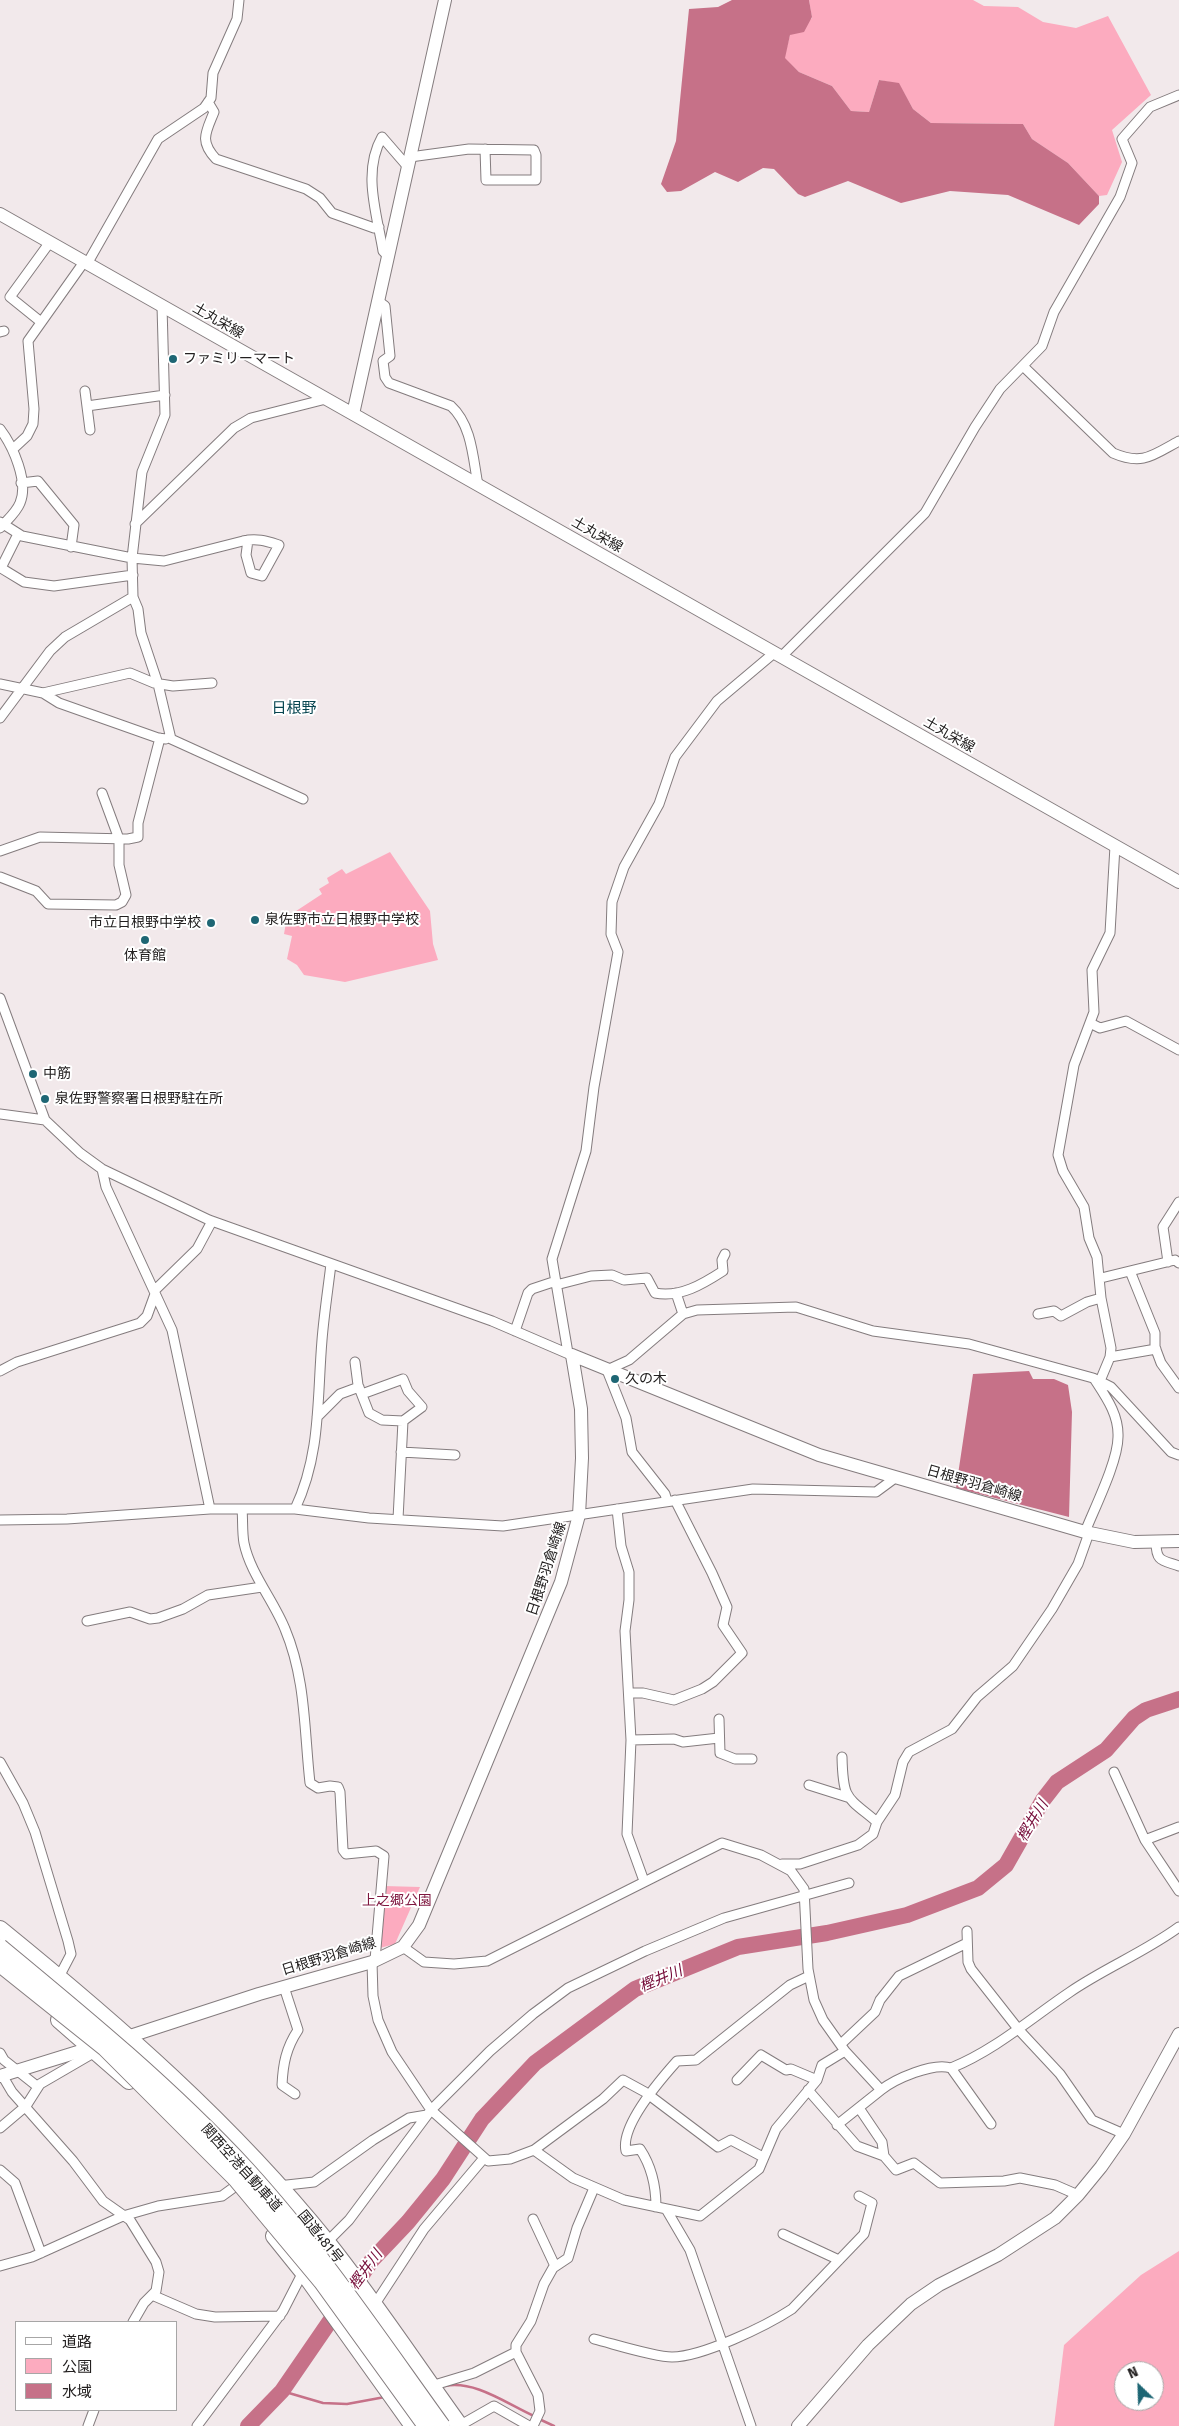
<!DOCTYPE html>
<meta charset="utf-8">
<style>
body{margin:0}
#map{position:relative;width:1179px;height:2426px;overflow:hidden;background:#f2e9eb;font-family:"Fira Sans","Noto Sans JP",sans-serif}
canvas{display:block}
.legend{position:absolute;left:15px;top:2321px;width:162px;height:90px;box-sizing:border-box;background:#fff;border:1px solid #a7a6a6;margin:0;padding:6px 9px;list-style:none;font-size:15px;color:#232020}
.legend li{display:flex;align-items:center;gap:10px;height:25px}
.legend b{width:25px;border:1px solid #a7a6a6}
.north{position:absolute;left:1114px;top:2361px;width:50px;height:50px;box-sizing:border-box;background:#fff;border:1px solid #a7a6a6;border-radius:50%;rotate:336deg;font-size:14px;font-weight:700;line-height:20px;text-align:center;color:#232020}
.north::after{content:'';display:block;margin:auto;width:18px;height:22px;background:#1e6674;clip-path:polygon(50% 0,100% 100%,50% 72%,0 100%)}
</style>
<div id="map">
<canvas width="1179" height="2426"></canvas>
<ul class="legend">
<li><b style="height:6px;background:#fff"></b>道路</li>
<li><b style="height:14px;background:#fcabbf"></b>公園</li>
<li><b style="height:14px;background:#c67188"></b>水域</li>
</ul>
<div class="north">N</div>
</div>
<script>
const ctx = document.querySelector('canvas').getContext('2d');
ctx.lineJoin = 'round';
function fill(path, color) { ctx.fillStyle = color; ctx.fill(path, 'evenodd'); }
function strokePath(path, color, width, dash) { ctx.strokeStyle = color; ctx.lineWidth = width; ctx.lineCap = dash ? 'butt' : 'round'; ctx.setLineDash(dash || []); ctx.stroke(path); }
function write(font, color, halo, rows, align = 'center') {
  ctx.font = font + ' "Fira Sans","Noto Sans JP",sans-serif'; ctx.lineWidth = 4; ctx.setLineDash([]); ctx.textBaseline = 'middle'; ctx.strokeStyle = halo; ctx.fillStyle = color; for (const [text, x, y, turn = 0] of rows) {
    ctx.save(); ctx.translate(x, y); ctx.rotate((+turn || 0) * Math.PI / 180); ctx.textAlign = isNaN(turn) ? turn : align; if (halo) ctx.strokeText(text, 0, 0); ctx.fillText(text, 0, 0); ctx.restore();
  }
}
fill(new Path2D(`
 M809 0H973L984 6 1018 7 1043 22 1076 28 1108 16 1151 95 1112 130 1122 162 1107 195 1099 196 1068 163 1032 139 1023 124 931 123 913 109 899 84 879 80 869 112 851 111 832 86 799 72 784 58 790 35 812 18Z
 M390 852 430 911 433 944 438 960 345 982 304 975 297 965 287 959 292 936 284 934 287 917 322 894 319 889 329 883 327 878 342 869 346 874Z
 M384 1886 420 1887 395 1944 376 1949Z
 M1179 2251V2426H1054L1064 2345 1141 2275ZM1124 2371H1154V2401H1124Z`), '#fcabbf');
fill(new Path2D(`
 M732 0H809L812 17 804 32 790 35 785 58 799 72 832 86 851 111 869 112 879 80 899 83 913 109 931 123 1023 124 1032 139 1068 163 1099 196V204L1079 225 1008 195 950 191 901 203 848 181 805 197 798 194 774 169 763 168 738 182 715 172 681 191 667 192 661 184 676 141 689 9 718 7Z
 M1029 1371 1033 1379H1054L1068 1385 1072 1412 1069 1517 956 1488 973 1374Z`), '#c67188');
strokePath(new Path2D(`
 M445 2386C475 2380 507 2404 534 2416
 M282 2391 323 2403 347 2404 385 2397
 M539 2419 554 2426`), '#c67188', 2.5);
strokePath(new Path2D(`
 M248 2426 282 2391 372 2260 408 2222 443 2179 482 2119 535 2063 635 1989 738 1947 827 1933 907 1915 978 1888 1006 1865 1043 1800 1057 1782 1106 1750 1134 1718 1146 1710 1179 1699`), '#c67188', 16);
const street = new Path2D(`
 M208 102 214 112C206 132 199 141 216 159L306 189 320 198 332 213 374 228 379 227
 M410 157 469 149 534 150 536 155V180H486L485 149
 M388 256 383 251C377 214 362 172 382 137L408 167
 M87 264 158 139 204 108 211 98 213 73 237 19 239 0
 M378 301 385 306 390 356 383 361 385 377 389 383 451 406C472 425 473 459 478 485
 M162 306 165 415 142 472 132 558 133 597 138 609 141 633 158 684 171 739 303 799
 M41 322 10 297 50 242
 M0 332 4 331
 M1024 367 1113 453C1143 466 1153 455 1179 441
 M85 391 90 430
 M87 406 165 395
 M0 429C13 446 29 482 20 503 16 513 7 520 0 528
 M13 449 27 436 33 424 34 409 28 341 84 262
 M21 483 38 481 74 525 71 547
 M0 522 22 536 132 558 164 561 243 541C257 538 266 541 279 545L262 576 251 573 246 555 248 540
 M135 524 234 428 251 418 326 399
 M18 534 1 568 24 582 54 586 133 575
 M781 657 925 513 975 427 1000 389 1042 346 1054 312 1120 197 1132 163 1122 139 1150 107 1179 95
 M0 684 43 693 59 703 158 738 166 739
 M43 693 130 673 154 683 173 686 212 683
 M0 718 50 651 65 637 133 597
 M0 851 40 837 128 839 138 837V823L160 738
 M0 877 36 891 48 904 116 905 122 902 126 895 119 865V839L102 793
 M0 998 45 1120 80 1153 102 1169 209 1220 492 1321 571 1355
 M1090 1023 1100 1028 1126 1021 1179 1050
 M0 1114 45 1120
 M102 1169 106 1187 172 1330 210 1509
 M1168 1262 1163 1227 1179 1202
 M1130 1271 1155 1333V1347L1161 1363 1179 1388
 M1101 1278 1175 1260 1179 1263
 M556 1285 591 1276 612 1275 624 1280 647 1278 655 1293C680 1298 703 1284 723 1271L722 1260 725 1254
 M154 1291 197 1249 212 1221
 M676 1293 683 1314
 M1038 1314 1054 1311 1061 1316 1087 1302 1101 1298
 M515 1331 528 1293 532 1289 556 1281
 M568 1353 552 1259 586 1151 594 1087 618 952 611 934 612 902 624 867 659 804 675 757 717 701 774 653
 M1110 1357 1156 1349
 M355 1362 358 1385 369 1413 382 1420 403 1421 398 1519
 M0 1371 17 1362 140 1323 147 1316 155 1294
 M1100 1381 1110 1357 1111 1348 1101 1298 1097 1257 1089 1238 1084 1207 1063 1171 1058 1155 1074 1065 1094 1012 1092 970 1110 933 1115 846
 M362 1394 403 1379 408 1391 422 1407 403 1421
 M317 1417 340 1394 359 1387
 M401 1452 455 1455
 M667 1501 665 1494 632 1452 626 1418 607 1370 629 1360 683 1314 697 1310 796 1307 873 1331 969 1344 1093 1378 1111 1387 1171 1452 1179 1455
 M242 1509C243 1520 242 1532 244 1543 250 1573 274 1601 285 1629 306 1679 304 1730 310 1783L318 1788 330 1786 338 1787 340 1792 343 1850 346 1854 376 1851 384 1856 375 1960
 M295 1509C321 1454 317 1400 322 1340 324 1315 328 1289 331 1264
 M617 1509 621 1546 629 1572V1600L625 1631 631 1740 627 1834 644 1881
 M0 1520 67 1519 210 1509H295L369 1518 503 1526 753 1489 876 1492 895 1478
 M1085 1532C1095 1507 1118 1461 1118 1437 1119 1415 1106 1397 1095 1380
 M1156 1542C1156 1562 1162 1560 1179 1566
 M87 1621 130 1612 150 1619 158 1618 183 1609 208 1595 262 1587
 M629 1693H643L674 1700 702 1689 713 1682 742 1653 723 1625 727 1607 712 1573 675 1500
 M719 1719 720 1753 735 1759H752
 M631 1740 674 1739 683 1742 719 1738
 M842 1757C843 1800 846 1796 877 1822
 M0 1762 23 1803 35 1832 68 1941 71 1954 59 1977
 M1114 1772 1145 1840 1179 1891
 M809 1785 847 1797
 M1145 1840 1179 1827
 M782 1864H800L858 1845 873 1834 877 1822 895 1795 903 1762 909 1752 952 1729 977 1697 1013 1666 1052 1609 1078 1564 1089 1533
 M967 1931 968 1962 971 1969 1019 2030 1060 2074 1092 2120 1124 2134
 M403 1947 424 1962 454 1964 487 1961 722 1843 761 1855 791 1871 804 1889 808 1969 814 2000 823 2020 845 2051 881 2090C895 2079 933 2062 951 2068 995 2050 1030 2019 1070 1992 1105 1968 1145 1952 1179 1927
 M372 1962 373 1996 378 2020 392 2052 431 2110 488 2161 510 2159 534 2150 573 2178 624 2200 700 2216 759 2169 776 2129 817 2080 822 2065 845 2051
 M284 1987 298 2030C286 2048 283 2064 282 2085L295 2094
 M841 2044 875 2012 880 2000 899 1976 967 1943
 M0 2053 4 2060 38 2087
 M951 2068 991 2124
 M2 2075 12 2092 73 2161 103 2201 130 2220 156 2262 159 2272 156 2291 144 2303 133 2322
 M737 2080 761 2055 786 2070 791 2069 817 2080
 M808 2090 857 2146 884 2156 896 2170 914 2163 940 2183 1004 2181 1020 2178 1055 2185 1078 2195
 M859 2108 882 2142 884 2156
 M837 2125 881 2090
 M0 2128 26 2106 40 2084 95 2052
 M534 2150 603 2099 623 2080 645 2092 718 2147 731 2140 763 2157
 M0 2170 15 2183 41 2253
 M278 2186 314 2182 373 2140 409 2118 427 2115
 M656 2207C656 2186 652 2167 640 2149L626 2151C620 2126 660 2080 677 2061L696 2060 790 1985 809 1976
 M666 2209 690 2250 751 2426
 M533 2219 555 2266
 M783 2234 839 2260
 M327 2242 349 2220 431 2110 490 2051 533 2014 568 1988 645 1951 724 1918 849 1883
 M0 2266 32 2257 123 2216 158 2206 222 2196 233 2188
 M152 2295 196 2314 215 2317 280 2316
 M373 2307 424 2229 484 2158
 M594 2339C614 2344 654 2357 672 2357 702 2357 766 2326 792 2309L864 2234 872 2203 859 2196
 M516 2352 538 2395 540 2411 533 2426
 M431 2386 474 2373 516 2352V2345L531 2321 544 2284 553 2268 568 2258 577 2228 594 2188
 M466 2422 494 2406 529 2426
 M88 2426 94 2410
 M197 2426 283 2311 303 2272`);
const secondary = new Path2D(`
 M0 214 1179 882
 M353 414 445 0
 M572 1355 819 1455 1085 1532 1134 1542 1179 1541
 M121 2039 259 1994 372 1962 403 1947 419 1925 561 1582 579 1515 582 1458 581 1409 572 1355
 M0 2076 97 2046
 M798 2426 868 2345 911 2304 939 2285 998 2255 1055 2218 1078 2195 1101 2167 1124 2134 1179 2034`);
const highway = new Path2D(`
 M0 1929C117 2024 232 2124 327 2242 374 2301 416 2365 460 2426
 M59 2020 129 2081
 M274 2236 303 2272 413 2426`);
strokePath(street, '#847c7e', 11);
strokePath(secondary, '#847c7e', 14);
strokePath(highway, '#847c7e', 18);
strokePath(street, '#fff', 9);
strokePath(secondary, '#fff', 12);
strokePath(highway, '#fff', 16);
const highwayBridge = new Path2D(`
 M0 1947C86 2018 171 2088 247 2170 319 2249 380 2340 442 2426
 M0 1964 105 2048 236 2179 322 2282 426 2426`);
strokePath(highwayBridge, '#847c7e', 18, []);
strokePath(highwayBridge, '#fff', 16);
for (const [x, y, r, color] of [
 [173,359,5,"#1e6674"],
 [255,920,5,"#1e6674"],
 [211,923,5,"#1e6674"],
 [145,940,5,"#1e6674"],
 [33,1074,5,"#1e6674"],
 [45,1099,5,"#1e6674"],
 [615,1379,5,"#1e6674"]
]) { const dot = new Path2D(); dot.arc(x, y, r, 0, 2 * Math.PI); ctx.fillStyle = color; ctx.fill(dot); strokePath(dot, '#fff', 2); }
write('14px', '#232020', '#fff', [
 ["土丸栄線",218,321,30],
 ["土丸栄線",597,535,30],
 ["土丸栄線",949,735,30],
 ["日根野羽倉崎線",974,1484,16],
 ["日根野羽倉崎線",547,1569,-72],
 ["日根野羽倉崎線",329,1957,-17],
 ["関西空港自動車道",241,2168,48],
 ["国道481号",320,2237,51]
]);
write('14px', '#232020', '#fff', [
 ["ファミリーマート",183,359],
 ["泉佐野市立日根野中学校",265,920],
 ["市立日根野中学校",201,923,"right"],
 ["体育館",145,956,"center"],
 ["中筋",43,1074],
 ["泉佐野警察署日根野駐在所",55,1099],
 ["久の木",625,1379]
], 'left');
write('14px', '#7f173f', '#fff', [
 ["上之郷公園",397,1901]
]);
write('15px', '#074550', '#fff', [
 ["日根野",294,709]
]);
write('italic 15px', '#750b38', '#fff', [
 ["樫井川",1033,1821,-59],
 ["樫井川",661,1979,-23],
 ["樫井川",366,2270,-54]
]);
</script>
